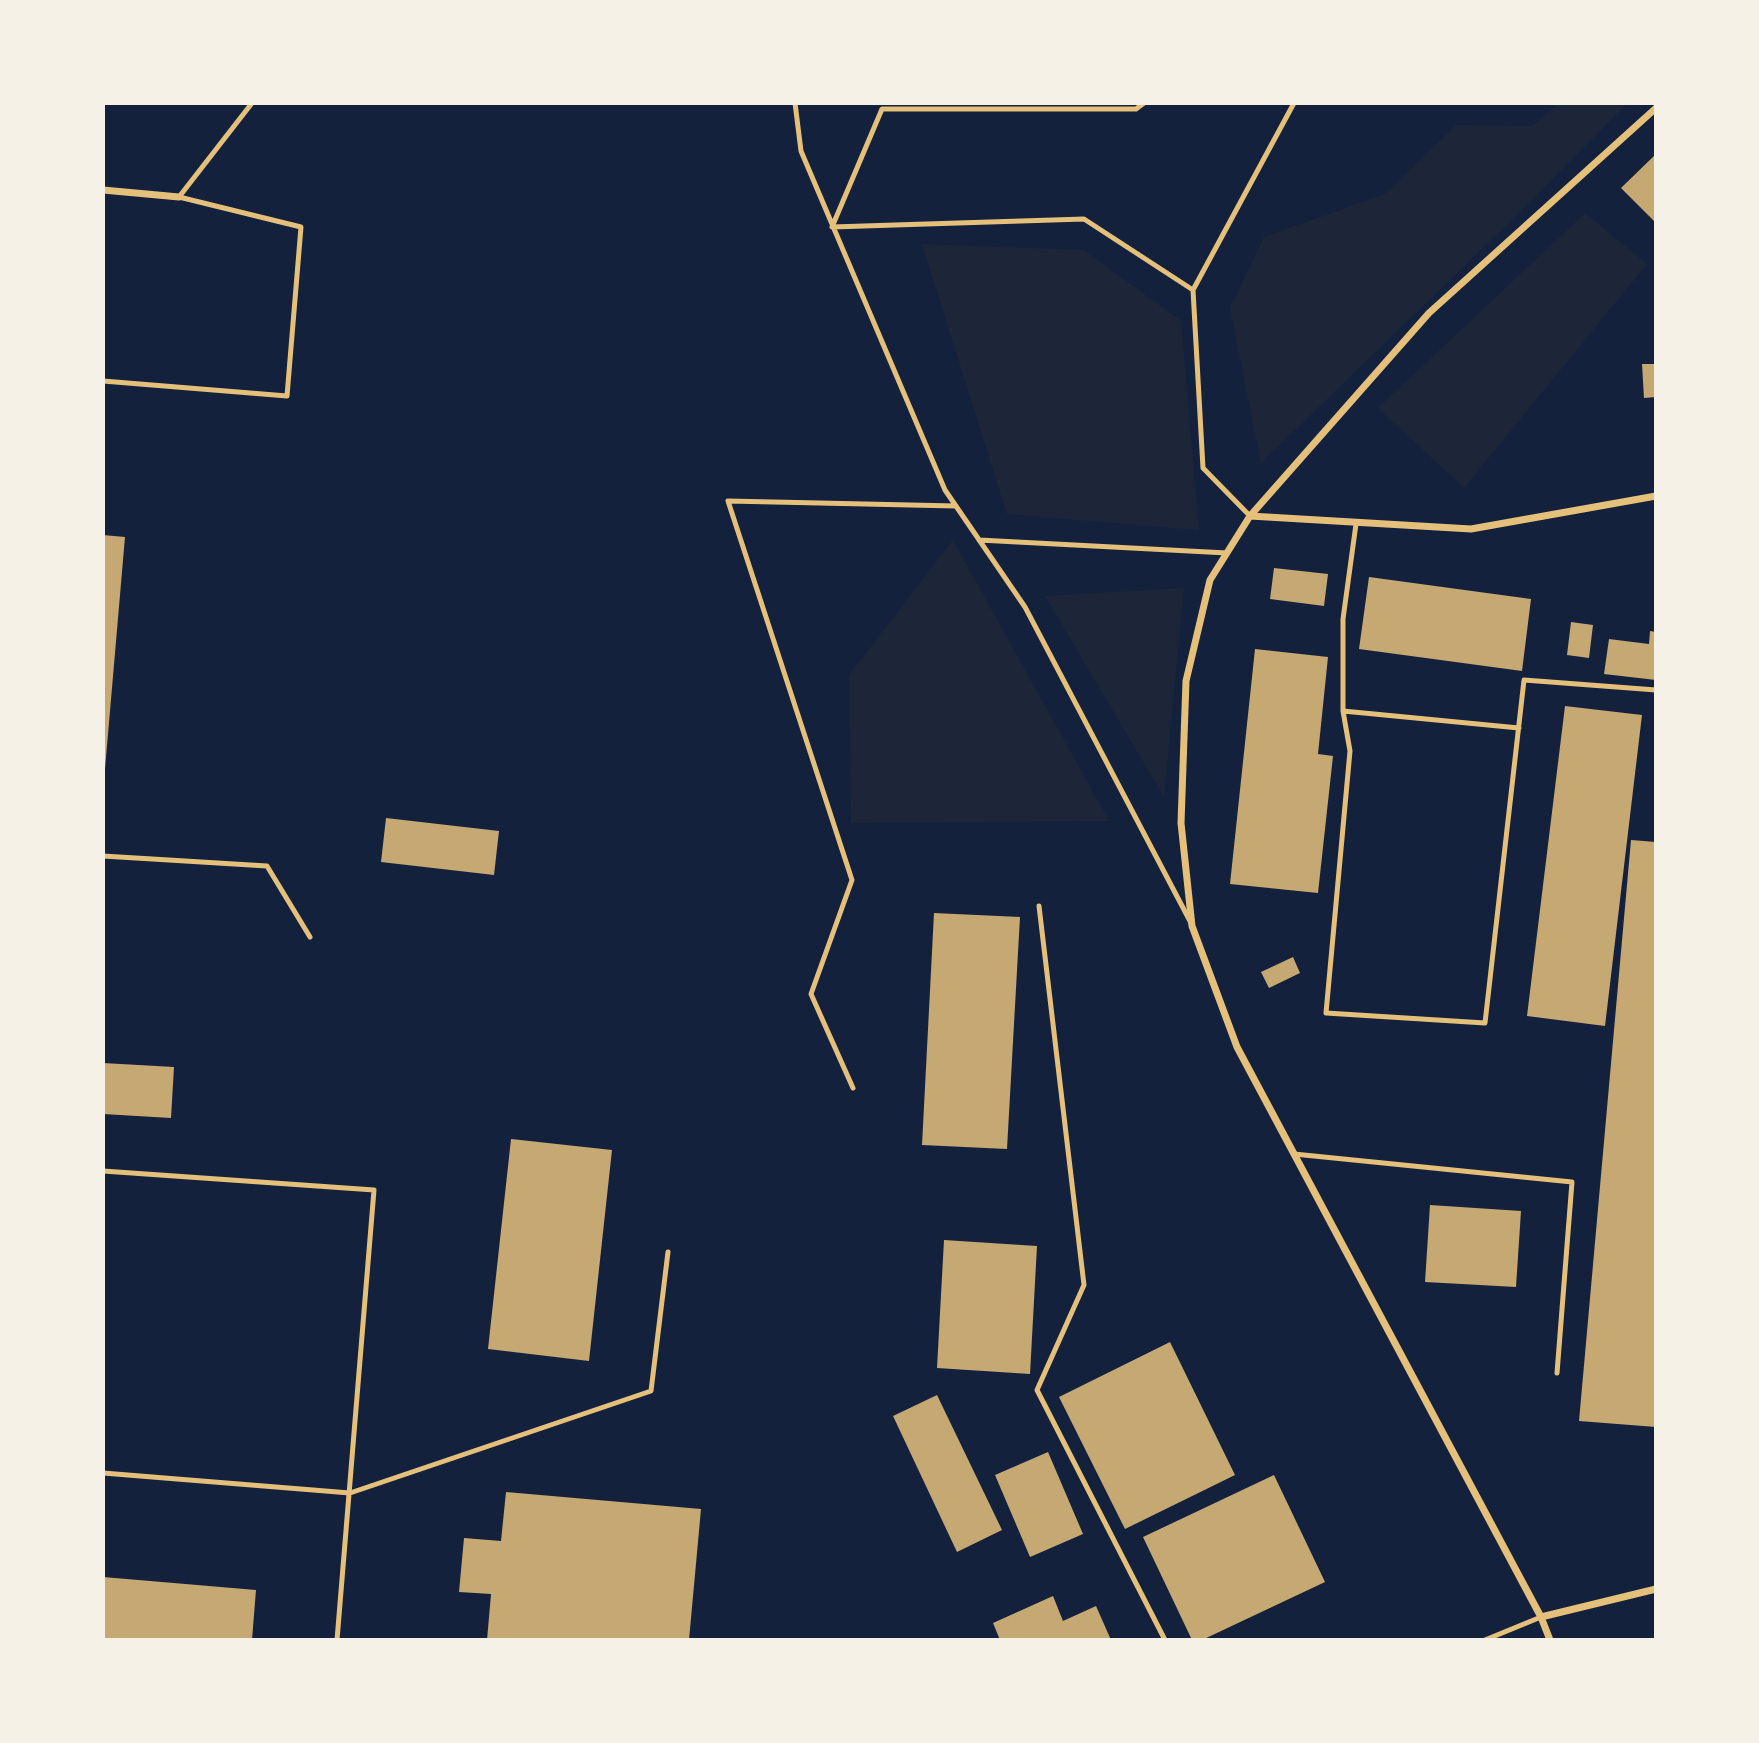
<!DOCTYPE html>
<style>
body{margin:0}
#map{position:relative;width:1759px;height:1743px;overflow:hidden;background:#14213d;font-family:"Noto Serif",serif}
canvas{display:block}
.frame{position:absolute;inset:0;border:105px solid #f6f1e7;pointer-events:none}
</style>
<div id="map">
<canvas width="1759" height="1743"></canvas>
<div class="frame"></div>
</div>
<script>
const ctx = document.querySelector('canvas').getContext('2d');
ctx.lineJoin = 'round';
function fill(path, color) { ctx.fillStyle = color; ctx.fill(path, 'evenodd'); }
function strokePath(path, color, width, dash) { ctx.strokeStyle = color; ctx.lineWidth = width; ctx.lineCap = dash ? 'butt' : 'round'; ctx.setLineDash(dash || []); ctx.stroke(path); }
fill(new Path2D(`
 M1558 103H1628L1510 222 1261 463 1230 308 1264 237 1385 194 1456 125 1533 126Z
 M1585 213 1647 264 1464 488 1378 408Z
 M922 244 1084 250 1181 321 1199 530 1007 514Z
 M953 540 1109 821 851 823 849 675Z
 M1184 588 1164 797 1045 596Z`), '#1d2539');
fill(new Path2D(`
 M1656 154V223L1621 188Z
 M1642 364H1656V397L1644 398Z
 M103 535 125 537 105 769H103Z
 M1274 568 1328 574 1324 606 1270 599Z
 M1369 577 1531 599 1522 671 1359 649Z
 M1571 622 1593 625 1589 658 1567 655Z
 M1650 631 1656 632V680L1604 674 1609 639 1649 644Z
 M1255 649 1328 657 1318 754 1333 756 1318 893 1230 884Z
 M1565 706 1642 715 1605 1026 1527 1016Z
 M386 818 499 831 494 875 381 862Z
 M1631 840 1656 842V1427L1579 1421Z
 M934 913 1020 917 1007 1149 922 1145Z
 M1293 957 1300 973 1269 988 1261 972Z
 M103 1063 174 1067 171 1118 103 1114Z
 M511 1139 612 1150 589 1361 488 1349Z
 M1430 1205 1521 1211 1516 1287 1425 1282Z
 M944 1240 1037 1246 1030 1374 937 1368Z
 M1170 1342 1235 1475 1125 1529 1059 1397Z
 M937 1395 1002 1530 957 1552 893 1416Z
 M1048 1452 1083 1534 1030 1557 995 1475Z
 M1274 1475 1325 1582 1202 1640H1192L1143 1537Z
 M506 1492 701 1509 689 1640H487L491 1594 459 1592 464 1538 501 1541Z
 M103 1577 256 1590 252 1640H103Z
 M1053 1596 1063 1621 1096 1606 1111 1640H1000L993 1623Z`), '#c6a872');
strokePath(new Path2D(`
 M795 103 801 151 945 490 1025 607 1191 923
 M1144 103 1136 109H882L832 227 1084 219 1193 290 1203 468 1250 516
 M1193 290 1294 103
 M103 381 287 396 301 227 179 197 252 103
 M1356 524 1343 619V711L1350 751 1326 1013 1485 1023 1524 680 1656 690
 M979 540 1227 553
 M1343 711 1519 728
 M103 856 267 866 310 937
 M1039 906 1084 1285 1037 1390 1165 1640
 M853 1088 811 994 852 880 728 501 956 506
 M1294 1154 1572 1182 1557 1373
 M103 1171 374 1190 337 1640
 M103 1473 350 1493 651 1391 668 1252
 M1485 1640 1541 1617`), '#e5c07b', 5);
strokePath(new Path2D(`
 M103 190 179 197
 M1250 516 1471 529 1656 496
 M1541 1617 1656 1589
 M1550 1640 1541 1617 1237 1047 1192 926 1181 823 1186 681 1210 580 1250 516 1429 313 1656 108`), '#e5c07b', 7);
</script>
